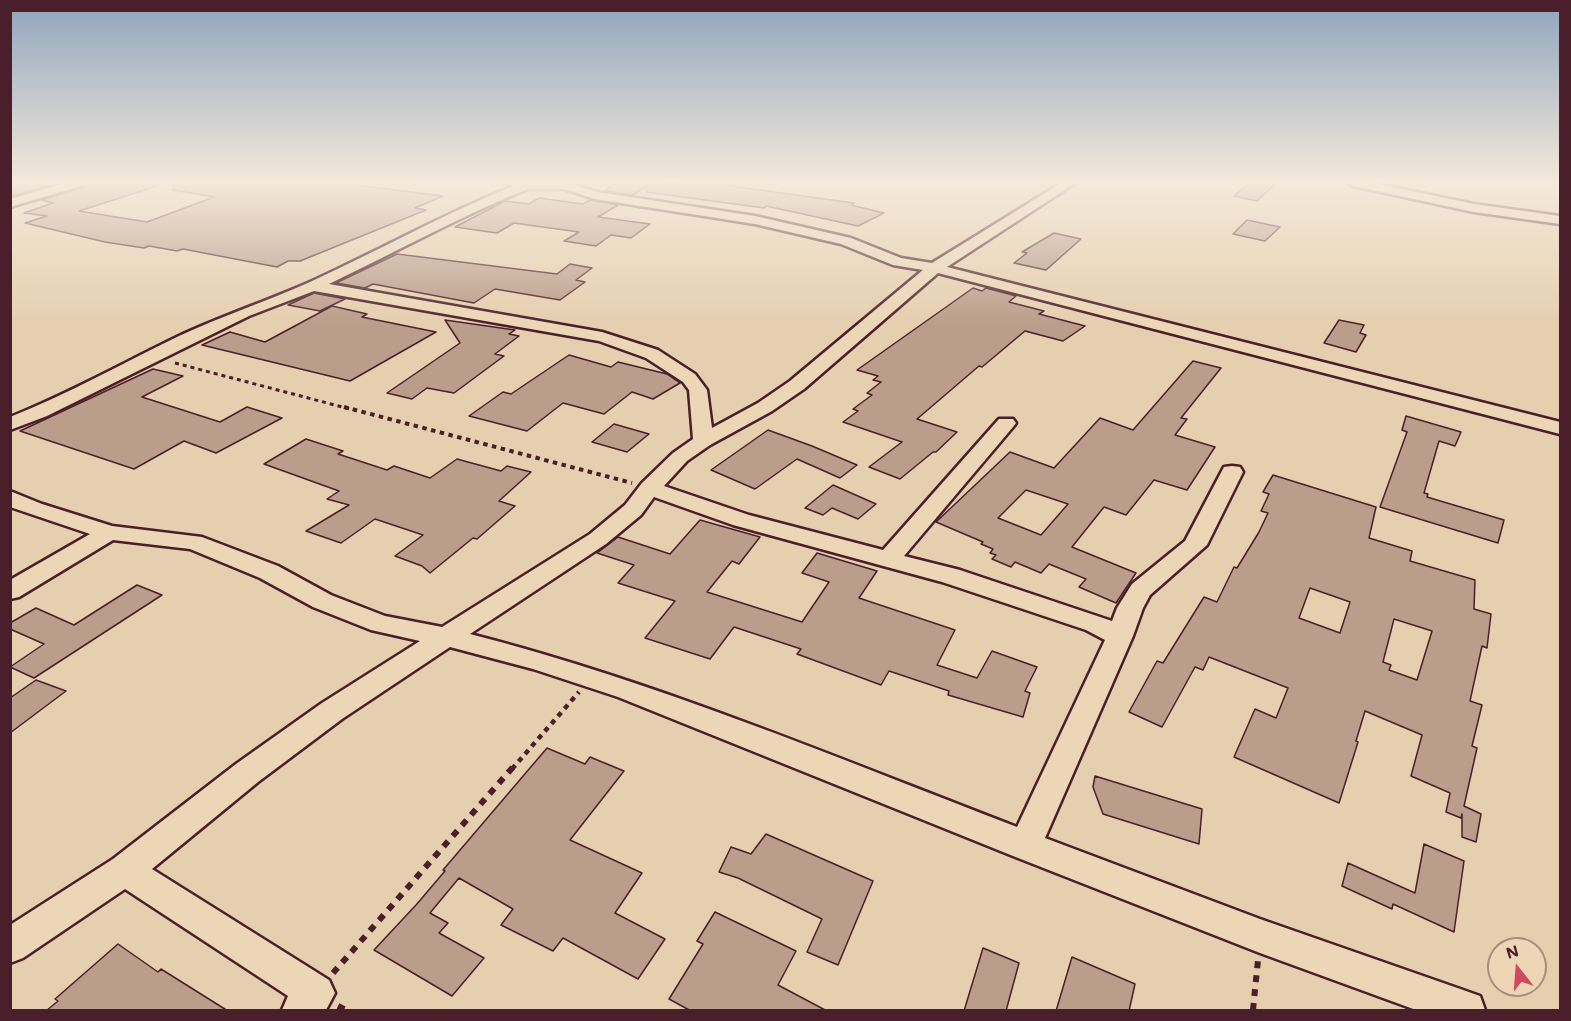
<!DOCTYPE html>
<style>
body{margin:0}
#map{position:relative;width:1571px;height:1021px;overflow:hidden;background:#e6cfaf;font-family:Mali,sans-serif}
canvas{display:block}
.frame{position:absolute;inset:0;border:12px solid #4a1f2b;pointer-events:none}
.north{position:absolute;left:1487px;top:937px;width:60px;height:60px;box-sizing:border-box;background:#ecd6b5;border:2px solid #ab8d7e;border-radius:50%;rotate:343deg;font-size:16px;font-weight:700;line-height:24px;text-align:center;color:#4a1f2b}
.north::after{content:'';display:block;margin:auto;width:21px;height:27px;background:#d1495b;clip-path:polygon(50% 0,100% 100%,50% 72%,0 100%)}
</style>
<div id="map">
<canvas width="1571" height="1021"></canvas>
<div class="frame"></div>
<div class="north">N</div>
</div>
<script>
const ctx = document.querySelector('canvas').getContext('2d');
ctx.lineJoin = 'round';
function fill(path, color) { ctx.fillStyle = color; ctx.fill(path, 'evenodd'); }
function strokePath(path, color, width, dash) { ctx.strokeStyle = color; ctx.lineWidth = width; ctx.lineCap = dash ? 'butt' : 'round'; ctx.setLineDash(dash || []); ctx.stroke(path); }
const building = new Path2D(`
 M10 182H25L47 186 16 195 10 194Z
 M88 182H160V185L79 211 147 222 214 197 173 190 174 182H330L443 196 415 208 426 210 300 261H288L277 267 183 249 177 251 149 246 144 248 105 242 25 223 47 216 24 213 53 203 41 200 85 187Z
 M618 182 717 184 854 203 851 205 884 213 858 226 766 206 764 208 646 192 647 186 633 195 604 191Z
 M1250 182H1277L1257 201 1234 196Z
 M539 198 583 204 590 200 618 205 598 217 650 224 631 238 611 235 596 246 564 241 579 232 514 223 497 233 455 227 505 201 529 204Z
 M1247 220 1280 227 1265 241 1233 234Z
 M1054 233 1081 239 1046 270 1014 263 1027 253 1022 252Z
 M397 254 557 274 570 264 592 268 576 280 585 282 560 300 495 289 474 303 373 284 365 288 336 283Z
 M973 288 982 291 986 288 1016 296 1009 302 1044 311 1039 314 1085 326 1063 341 1025 331 982 367 979 366 917 419 957 432 936 452H933L900 479 869 467 902 442 843 422 858 411 853 409 872 395 867 393 881 382 873 380 878 376 857 370Z
 M314 293 345 299 320 311 288 305Z
 M332 306 367 314 362 317 436 332 350 381 202 345 230 332 265 342Z
 M445 320 515 330 509 334 519 336 495 354 504 356 454 393 427 388 412 399 387 393 460 343Z
 M1339 320 1364 325 1360 333 1366 335 1356 352 1324 343Z
 M569 355 611 367 618 362 667 374 680 383 653 399 632 392 604 414 563 403 527 431 469 416 503 392 511 394Z
 M1193 361 1221 368 1181 418 1187 419 1175 435 1215 447 1187 490 1154 480 1126 515 1104 507 1072 547 1136 573 1116 603 1079 587 1086 579 1049 564 1041 573 1015 562 1011 567 992 559 996 555 990 553 993 549 981 544 983 542 936 522 1010 452 1054 468 1100 418 1133 430ZM1026 490 1068 504 1041 535 998 518Z
 M153 369 183 376 142 397 220 422 247 407 282 418 216 453 184 441 134 469 20 431Z
 M1406 416 1461 432 1455 446 1439 441 1424 493 1428 494 1427 497 1504 520 1498 543 1380 507 1407 432 1402 430Z
 M614 424 649 434 627 452 592 442Z
 M768 430 812 446 857 465 840 478 797 459 755 489 711 470Z
 M306 439 343 451 338 454 387 470 394 466 430 478 457 459 501 471 507 466 531 472 499 501 515 506 477 539 473 538 430 573 422 566 395 556 423 535 375 519 341 543 306 531 349 505 327 499 339 491 264 464Z
 M1273 475 1376 507 1369 538 1412 551 1410 561 1475 580 1474 609 1491 614 1487 648 1482 646 1470 701 1482 705 1472 746 1477 748 1464 806 1481 814 1476 842 1462 837V814L1461 818 1446 812 1450 793 1411 776 1422 735 1365 711 1356 741 1358 742 1339 803 1234 757 1255 709 1276 718 1288 688 1209 657 1203 670 1195 667 1162 727 1129 712 1157 661 1163 663 1204 597 1217 602 1234 567 1237 568 1259 532 1268 513 1261 511 1269 494 1263 492ZM1310 588 1350 602 1340 633 1299 618ZM1394 619 1432 631 1417 680 1389 670 1391 665 1383 662Z
 M833 485 876 504 858 519 832 508 823 515 805 508Z
 M700 520 760 537 739 564 732 561 707 592 802 622 829 582 802 573 817 553 877 571 859 598 955 630 937 665 977 678 992 651 1037 667 1025 691 1030 693 1023 717 948 695 949 691 889 671 881 685 797 654 801 649 734 627 710 659 645 638 675 601 618 583 634 565 597 553 618 537 670 554Z
 M137 585 162 595 34 678 10 667 44 644 10 629V623L36 608 74 625Z
 M36 680 66 691 10 733V698Z
 M547 748 585 764 590 757 624 771 570 840 642 873 615 913 665 939 638 979 563 938 553 951 501 925 513 909 459 878 430 913 448 923 439 933 484 958 452 996 374 950 416 905 445 871 443 870Z
 M1095 776 1202 809 1199 844 1103 814 1093 787Z
 M766 834 873 881 838 965 807 952 822 919 738 878 719 872 731 847 751 854Z
 M1424 844 1464 861 1454 932 1393 904 1392 909 1342 886 1348 863 1415 893Z
 M715 912 796 951 778 985 827 1011H691L669 999 703 944 697 941Z
 M118 944 158 972 161 969 228 1011H46L58 1001 55 999Z
 M983 948 1019 963 1006 1011H964Z
 M1072 957 1135 984 1129 1011H1056Z`);
fill(building, '#ba9d8a');
strokePath(building, '#4a1f2b', 1.5);
const street = new Path2D(`
 M68 182H86L84 185 10 207V199Z
 M503 182H567L597 192 755 216 851 238 901 258 932 263 1063 182H1077L947 267 1560 422V434L938 273 804 389 772 411 710 445 687 461 664 486 749 515 883 550 999 419H1013L1016 423 1013 427 904 556 960 570 1112 621 1117 608 1132 584 1185 541 1224 467 1232 466 1240 467 1243 472 1207 545 1150 595 1143 608 1133 636 1045 838 1260 919 1466 991 1480 996 1485 1010H1416L1260 953 1013 856 618 697 533 669 450 647 342 719 258 782 152 869 329 980 335 993 326 1010H282L288 996 125 889 23 958 10 963V925L113 859 236 764 322 703 420 641 371 630 313 607 260 578 190 549 113 540 19 597 10 599V580L90 534 10 507V491L42 504 112 526 202 537 278 566 331 595 385 616 442 627 590 534 625 505 642 483 673 453 693 439 689 390 683 382 646 358 599 341 314 291 249 316 47 416 10 430V417C68 394 123 363 179 336 222 316 267 301 310 282 378 251 443 214 513 186ZM528 189H564L595 199 755 224 841 244 893 265 923 270 790 381 758 403 712 428 707 390 695 374 658 350 602 332 329 284C396 252 460 216 528 189ZM654 497 733 525 942 582 1086 630 1105 640 1017 827C837 758 658 682 470 634L606 544 641 515Z
 M1347 182H1369L1474 204 1560 216V224L1474 212 1353 186Z`);
strokePath(street, '#4a1f2b', 5);
strokePath(new Path2D(`
 M175 363 350 409`), '#4a1f2b', 3, [4, 4]);
strokePath(new Path2D(`
 M344 407 632 483`), '#4a1f2b', 4, [4.5, 4.5]);
strokePath(new Path2D(`
 M512 769 579 692`), '#4a1f2b', 4.5, [5, 5]);
strokePath(new Path2D(`
 M333 973 513 767
 M338 1006 346 1010
 M1253 1010 1258 960`), '#4a1f2b', 6, [7, 7]);
fill(street, '#ecd6b5');
const sky = ctx.createLinearGradient(0, 0, 0, 325);
sky.addColorStop(0, '#8fa4bd');
sky.addColorStop(0.56, '#f4e9db');
sky.addColorStop(1, '#f4e9db00');
ctx.fillStyle = sky;
ctx.fillRect(0, 0, 1571, 325);
</script>
